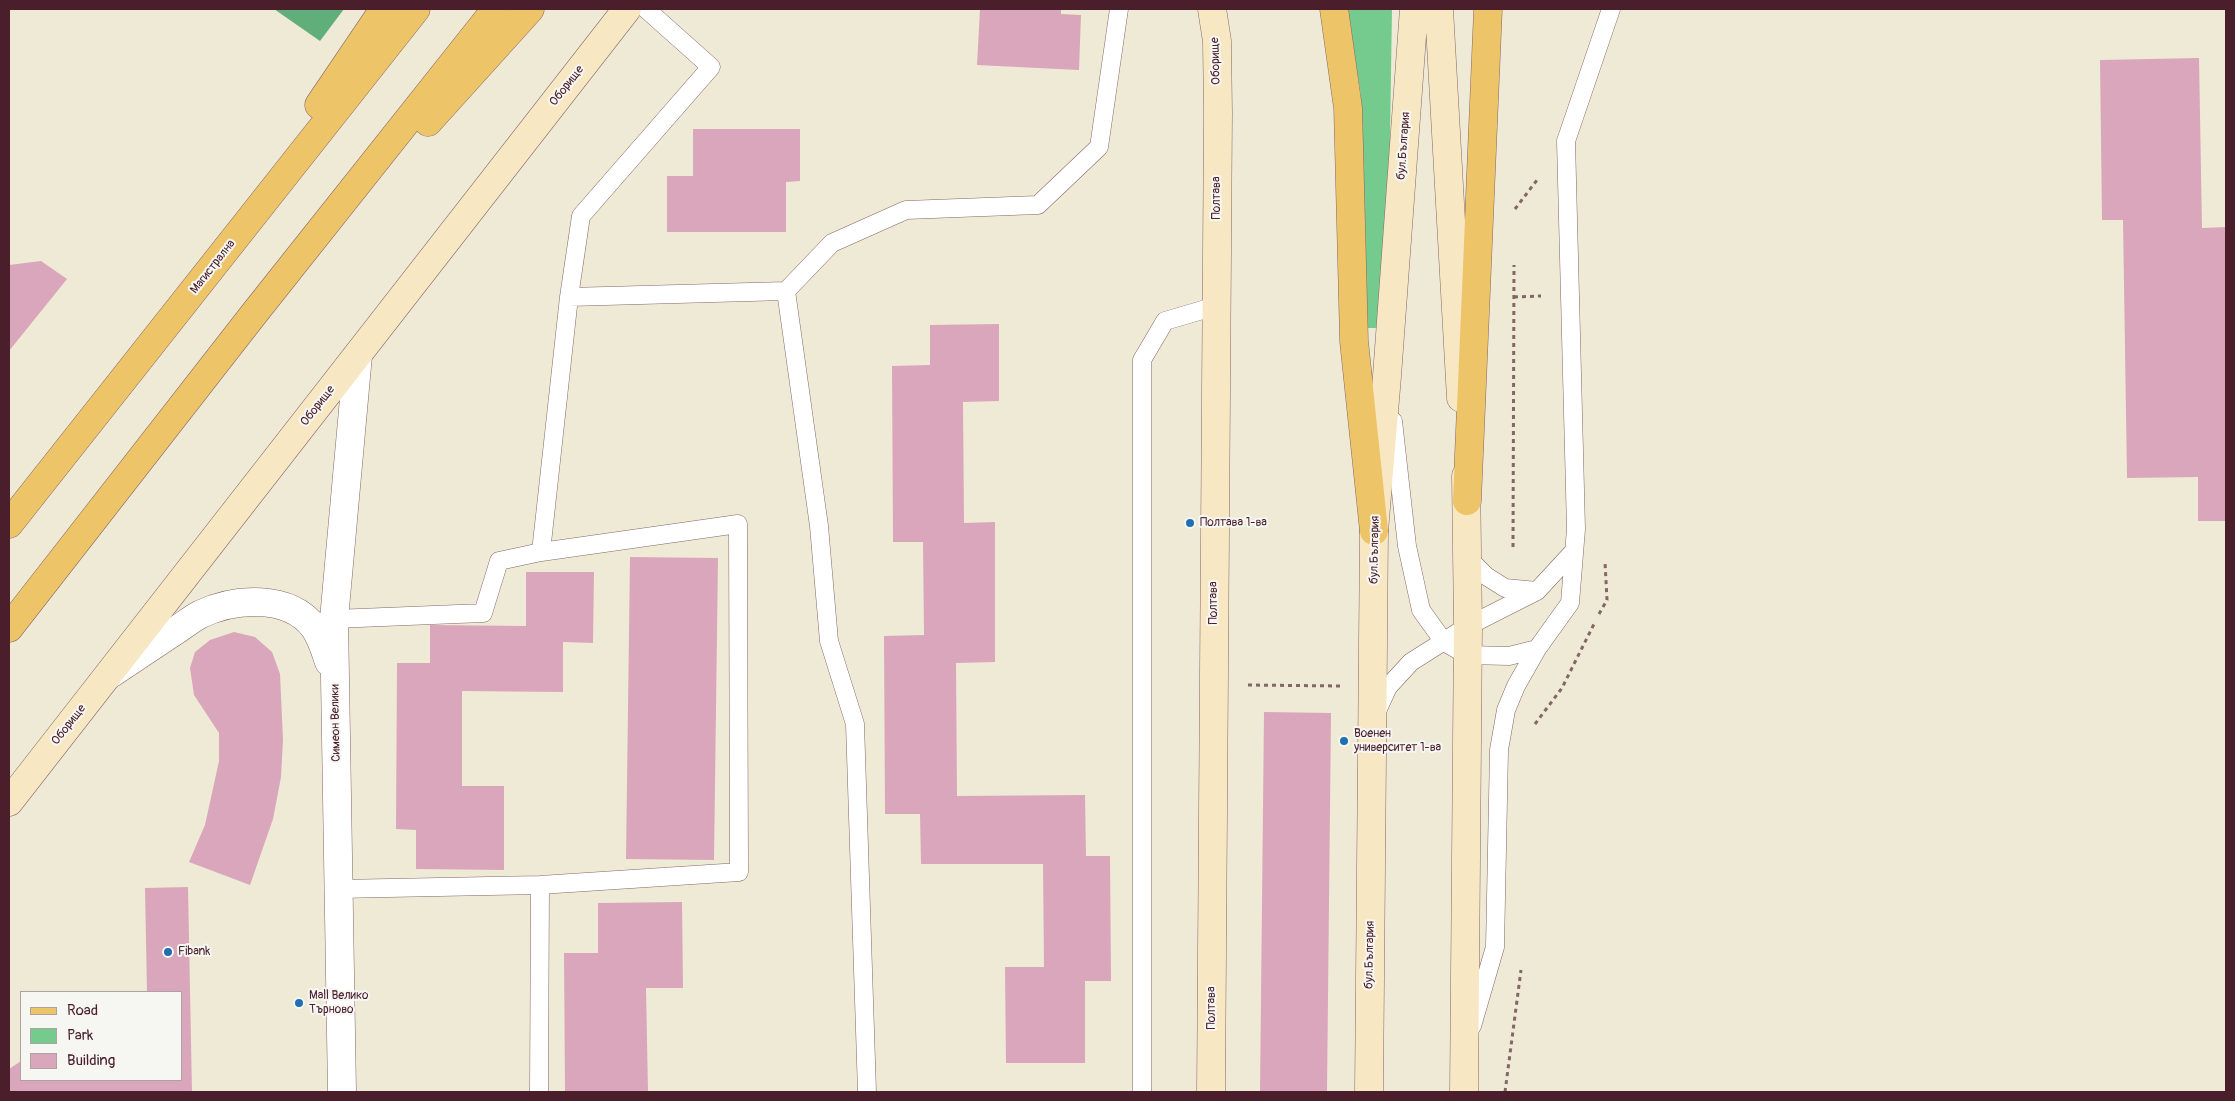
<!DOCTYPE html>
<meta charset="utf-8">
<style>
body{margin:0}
#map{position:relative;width:2235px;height:1101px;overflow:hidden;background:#efead5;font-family:Pangolin,sans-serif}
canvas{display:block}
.frame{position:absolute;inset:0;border:10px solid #4a1f2b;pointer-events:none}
.legend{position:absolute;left:20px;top:991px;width:162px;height:90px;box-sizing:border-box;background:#f6f6f2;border:1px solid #b1a0a2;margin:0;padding:6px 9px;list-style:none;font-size:15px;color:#4a1f2b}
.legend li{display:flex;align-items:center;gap:10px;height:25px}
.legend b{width:25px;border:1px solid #b1a0a2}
</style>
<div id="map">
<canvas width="2235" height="1101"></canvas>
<div class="frame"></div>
<ul class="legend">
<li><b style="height:6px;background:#eec469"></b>Road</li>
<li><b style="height:14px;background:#75ca8e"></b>Park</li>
<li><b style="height:14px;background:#daa6bc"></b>Building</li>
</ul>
</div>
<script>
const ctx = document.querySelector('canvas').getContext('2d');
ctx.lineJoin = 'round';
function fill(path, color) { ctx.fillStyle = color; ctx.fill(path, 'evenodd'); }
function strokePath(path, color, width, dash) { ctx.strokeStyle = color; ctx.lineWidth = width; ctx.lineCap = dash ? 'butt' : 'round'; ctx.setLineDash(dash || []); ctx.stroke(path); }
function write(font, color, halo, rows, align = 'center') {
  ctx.font = font + ' Pangolin,sans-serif'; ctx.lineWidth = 4; ctx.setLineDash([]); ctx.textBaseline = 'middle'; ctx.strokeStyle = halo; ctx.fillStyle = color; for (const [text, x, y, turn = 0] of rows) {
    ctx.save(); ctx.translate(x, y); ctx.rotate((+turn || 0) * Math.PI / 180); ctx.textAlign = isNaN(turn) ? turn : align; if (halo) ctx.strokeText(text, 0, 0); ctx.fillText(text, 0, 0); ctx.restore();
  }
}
fill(new Path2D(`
 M1347 9H1392L1387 328H1367L1361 95Z`), '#75ca8e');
fill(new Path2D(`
 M274 9H344L320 41Z`), '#60ae79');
fill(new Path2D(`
 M980 9H1061V14L1081 15 1079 70 977 65Z
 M2199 58 2202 228 2226 227V521H2198V477L2127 478 2123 220H2102L2100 60Z
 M693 129H800V181L786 182V232H667V176H693Z
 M41 261 67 279 9 351V265Z
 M999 324V401L963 402 964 523 995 522V662L956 663 957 796 1085 795 1086 856H1110L1111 981H1085V1063H1006L1005 967H1044L1043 864H921L920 814H885L884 636 924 635 923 542H893L892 366 930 365V325Z
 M630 557 718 558 714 860 626 859Z
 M526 572H594L593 643 563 642V692L462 691V786H504V870L416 869V830L396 829 397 663H430V625L526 626Z
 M234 632 255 637 272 652 280 674 283 740 281 777 273 819 250 885 189 862 205 825 219 761V733L194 695 190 668 195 652 210 640Z
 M1264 712 1331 713 1327 1092H1260Z
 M188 887 192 1092H9V1069L21 1061V1080H181V992H147L145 888Z
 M682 902 683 988H646L648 1092H565L564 953H598V903Z`), '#daa6bc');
const lane = new Path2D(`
 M569 297 786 291
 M1393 421 1407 546 1421 610 1444 642 1467 655 1509 656 1537 649
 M541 552 569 297 581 216 711 67 646 9
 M1468 558 1486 576 1505 588 1537 591
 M334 619 483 613 499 561 541 552 738 524 739 872 540 885 338 889
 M1377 711 1388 687 1411 662 1468 626 1537 591 1574 551
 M1472 1026 1495 947 1499 750 1506 710 1516 686 1537 649 1570 603 1576 529 1566 141 1611 9
 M539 1092 540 885
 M867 1092 855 724 829 641 819 526 786 291 832 243 906 210 1038 205 1099 147 1119 9
 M1142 1092V360L1165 321 1216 306`);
const street = new Path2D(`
 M112 673C132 660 152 646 172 633 182 627 191 619 201 614 235 598 288 594 314 627 321 637 325 650 329 662
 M342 1092 334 619 358 355`);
const secondary = new Path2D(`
 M1439 9 1461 398
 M9 802 627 9
 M1211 1092 1218 113 1217 41 1212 9
 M1369 1092 1374 531 1387 376 1414 9
 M1464 1092 1468 626 1466 476`);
const primary = new Path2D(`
 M1334 9 1348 108 1354 341 1374 531
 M319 105 384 9
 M428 122 530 9
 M1467 501 1488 9
 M9 524 416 9
 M9 628 253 315 496 9`);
strokePath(lane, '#846666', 19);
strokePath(street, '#846666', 29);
strokePath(secondary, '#846666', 29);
strokePath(primary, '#846666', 29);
strokePath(new Path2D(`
 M1515 209 1537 180
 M1514 297 1541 296
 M1513 547 1514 265
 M1599 614 1607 600 1605 562
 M1248 685 1340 686
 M1535 724 1562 688 1595 622
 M1505 1092 1521 970`), '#846666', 3, [4, 4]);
strokePath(lane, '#fff', 18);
strokePath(street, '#fff', 28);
strokePath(secondary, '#f8e7c3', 28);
strokePath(primary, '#eec469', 28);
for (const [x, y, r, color] of [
 [1190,523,5,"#1f6fb2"],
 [1344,741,5,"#1f6fb2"],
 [168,952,5,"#1f6fb2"],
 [299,1003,5,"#1f6fb2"]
]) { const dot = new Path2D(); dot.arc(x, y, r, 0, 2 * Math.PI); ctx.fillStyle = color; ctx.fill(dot); strokePath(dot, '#f6f6f2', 2); }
write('12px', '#4a1f2b', '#f6f6f2', [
 ["Оборище",1216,61,-92],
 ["Оборище",567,86,-52],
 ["бул.България",1404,146,-86],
 ["Полтава",1217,198,-90],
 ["Магистрална",213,267,-52],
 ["Оборище",318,406,-52],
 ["бул.България",1375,550,-89],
 ["Полтава",1214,603,-90],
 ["Симеон Велики",336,723,-91],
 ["Оборище",69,725,-52],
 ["бул.България",1370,955,-89],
 ["Полтава",1212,1008,-90]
]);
write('12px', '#4a1f2b', '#f6f6f2', [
 ["Полтава 1-ва",1200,523],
 ["Военен",1354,734],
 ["университет 1-ва",1354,748],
 ["Fibank",178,952],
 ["Mall Велико",309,996],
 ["Търново",309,1010]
], 'left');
</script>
